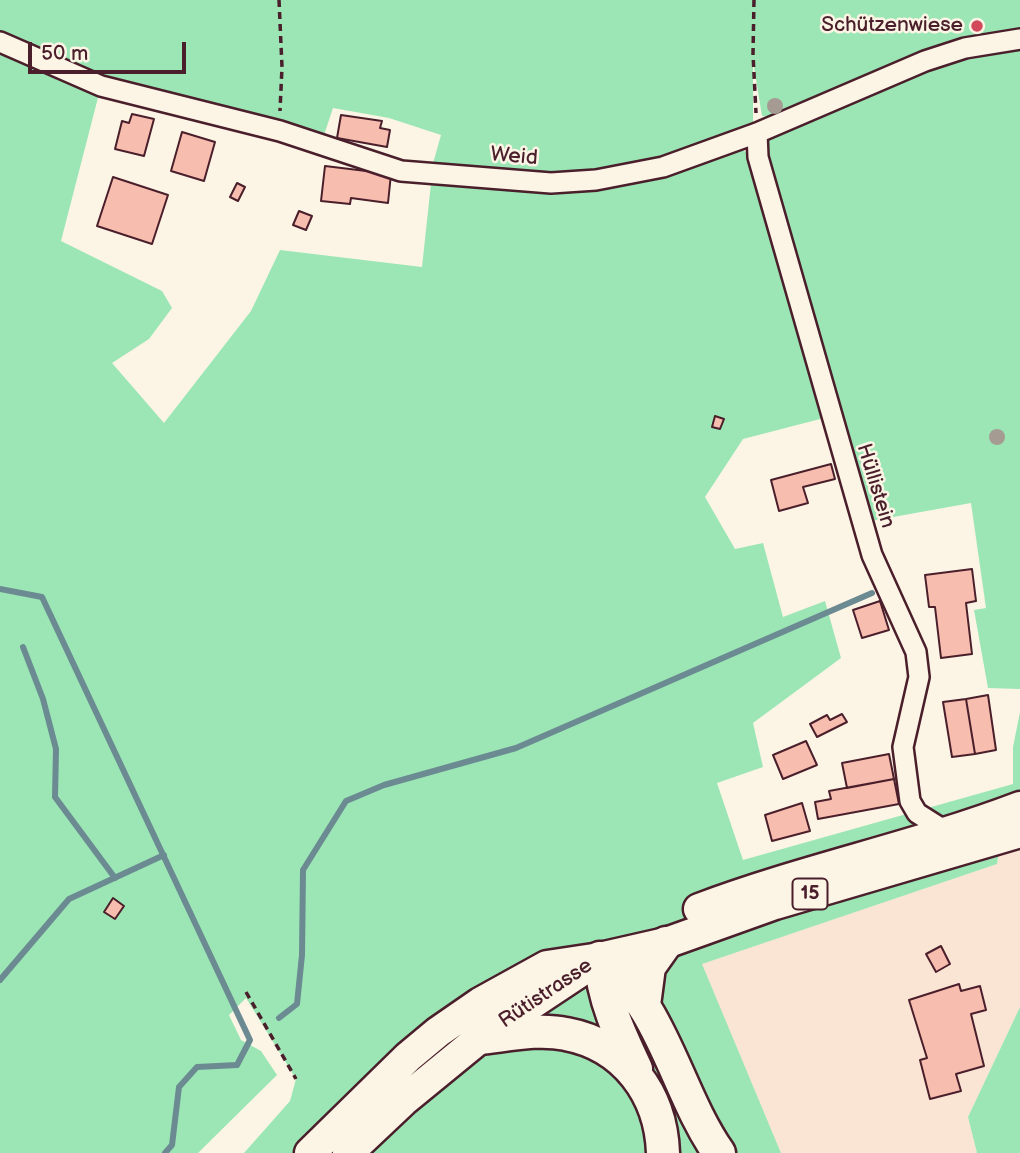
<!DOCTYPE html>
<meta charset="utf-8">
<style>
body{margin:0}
#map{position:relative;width:1020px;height:1153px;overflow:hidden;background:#fcf5e5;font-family:"Balsamiq Sans",sans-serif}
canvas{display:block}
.scale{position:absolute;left:28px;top:42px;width:158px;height:32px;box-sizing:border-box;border:4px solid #4a1f2b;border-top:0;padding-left:9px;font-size:21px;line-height:24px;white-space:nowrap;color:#4a1f2b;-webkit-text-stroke:5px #fcf5e5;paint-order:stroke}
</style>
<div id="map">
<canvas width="1020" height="1153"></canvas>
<div class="scale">50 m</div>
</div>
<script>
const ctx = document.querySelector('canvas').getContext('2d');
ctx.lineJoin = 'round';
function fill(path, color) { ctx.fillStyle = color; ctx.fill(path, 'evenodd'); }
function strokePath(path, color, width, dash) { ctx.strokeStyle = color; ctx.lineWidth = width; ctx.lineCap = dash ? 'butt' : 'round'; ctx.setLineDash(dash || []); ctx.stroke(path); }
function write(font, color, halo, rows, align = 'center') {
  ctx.font = font + ' "Balsamiq Sans",sans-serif'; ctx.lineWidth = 5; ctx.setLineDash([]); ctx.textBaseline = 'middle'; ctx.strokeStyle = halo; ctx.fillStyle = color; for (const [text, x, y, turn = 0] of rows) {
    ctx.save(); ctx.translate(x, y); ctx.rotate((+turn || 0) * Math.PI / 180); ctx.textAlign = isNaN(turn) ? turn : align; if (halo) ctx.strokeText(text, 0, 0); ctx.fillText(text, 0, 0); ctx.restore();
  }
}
fill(new Path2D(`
 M1020 827V1007L968 1117 977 1153H781L701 964 997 864 1001 839Z`), '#fae4d4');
fill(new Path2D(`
 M0 0H1020V34L773 117 762 116 753 61V123L746 128 675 157 581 177 432 167 441 135 389 118 333 108 321 144 101 86 61 241 162 291 172 308 149 339 112 363 164 423 251 311 280 250 422 267 432 174 551 187 738 148 746 152 752 162 824 418 743 439 705 497 735 549 763 543 783 617 825 601 841 658 753 723 763 767 717 783 743 860 1013 784V747L1020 712V827L1001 839 997 864 702 964 781 1153H244L290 1101 296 1079 246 998 229 1015 241 1040 261 1051 277 1075 198 1153H0Z
 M1020 45V689L988 688 974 610 986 608 971 503 871 521 764 160 767 140 780 129 968 53Z
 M1020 1007V1153H977L968 1117Z`), '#9ce6b5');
strokePath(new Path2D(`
 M0 589 42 597 250 1040 237 1065 197 1067 179 1087 172 1145 165 1153
 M23 647 43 699 56 749 55 797 115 878
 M0 980 69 899 164 855
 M279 1018 297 1004 302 955 303 870 346 801 384 785 516 748 872 593`), '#6b8a92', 6);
const building = new Path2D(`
 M132 114 154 119 144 156 115 149 122 121 129 123Z
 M341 115 382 121 380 128 390 130 387 147 337 138Z
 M182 132 215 142 204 181 171 171Z
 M325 166 391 174 388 203 351 198 350 204 321 201Z
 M113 177 168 195 152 244 97 226Z
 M237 183 245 187 238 201 230 197Z
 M299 211 312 216 306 230 293 225Z
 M715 416 724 419 720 429 712 427Z
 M831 464 835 479 803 487 808 503 779 511 771 480Z
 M972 569 976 601 966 603 972 654 941 658 935 607H929L925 575Z
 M880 601 889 630 862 638 853 610Z
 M988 695 996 750 975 754 966 699Z
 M966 699 975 754 952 757 943 702Z
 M842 714 847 722 817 737 810 724 827 715 830 720Z
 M806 741 817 765 783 779 773 755Z
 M889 754 894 779 847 788 842 763Z
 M894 779 899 804 818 819 815 802 831 799 829 791Z
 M802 803 810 831 772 841 765 815Z
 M113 898 124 906 115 919 104 912Z
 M941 946 950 964 936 972 926 954Z
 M959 984 961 991 980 986 986 1010 971 1014 984 1066 956 1074 961 1091 930 1099 920 1060 927 1058 909 1000Z`);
fill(building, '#f7bdae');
strokePath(building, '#4a1f2b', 2);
const minor = new Path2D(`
 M0 42 101 86 280 131 401 171 551 183 596 180 663 167 757 133 925 61 965 48 1020 39
 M757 133 758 157 872 555 916 652 919 677 903 747 910 801 917 813 947 832`);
const primary = new Path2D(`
 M699 909C805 869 915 847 1020 807
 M310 1153 408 1057 438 1032 480 1003 547 966 600 958 666 943 775 904 1020 832
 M348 1153 403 1101 480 1038 593 963`);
const trunk = new Path2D(`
 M600 958C663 1003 676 1092 719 1153
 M600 958C603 999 619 1033 636 1069
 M644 1005 649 967 666 943
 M480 1038C508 1035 539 1028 566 1034 625 1045 661 1094 663 1153`);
strokePath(minor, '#4a1f2b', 24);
strokePath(primary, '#4a1f2b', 35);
strokePath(trunk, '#4a1f2b', 37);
strokePath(new Path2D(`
 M279 0 282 67 280 111
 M754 0 753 54 756 113
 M246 992 296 1079`), '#4a1f2b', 3.5, [7, 5]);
strokePath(minor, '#fcf5e5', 19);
strokePath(primary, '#fcf5e5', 30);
strokePath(trunk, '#fcf5e5', 32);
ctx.fillStyle = '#a59b92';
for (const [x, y] of [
 [775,106],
 [997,437]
]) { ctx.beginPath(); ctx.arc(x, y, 8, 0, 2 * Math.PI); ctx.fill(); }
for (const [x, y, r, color] of [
 [977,26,7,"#d1495b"]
]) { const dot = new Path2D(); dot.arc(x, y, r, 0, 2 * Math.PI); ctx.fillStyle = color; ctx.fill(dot); strokePath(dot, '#fcf5e5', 2.5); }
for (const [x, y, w] of [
 [810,894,35]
]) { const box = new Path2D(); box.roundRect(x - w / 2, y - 15.5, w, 31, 5); ctx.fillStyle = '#fcf5e5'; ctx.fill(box); strokePath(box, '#4a1f2b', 2); }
write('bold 19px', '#4a1f2b', null, [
 ["15",810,894]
]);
write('21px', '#4a1f2b', '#fcf5e5', [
 ["Schützenwiese",963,26]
], 'right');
write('21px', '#4a1f2b', '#fcf5e5', [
 ["Weid",514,157,5],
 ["Hüllistein",875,486,73],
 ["Rütistrasse",546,994,-34]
]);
</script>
